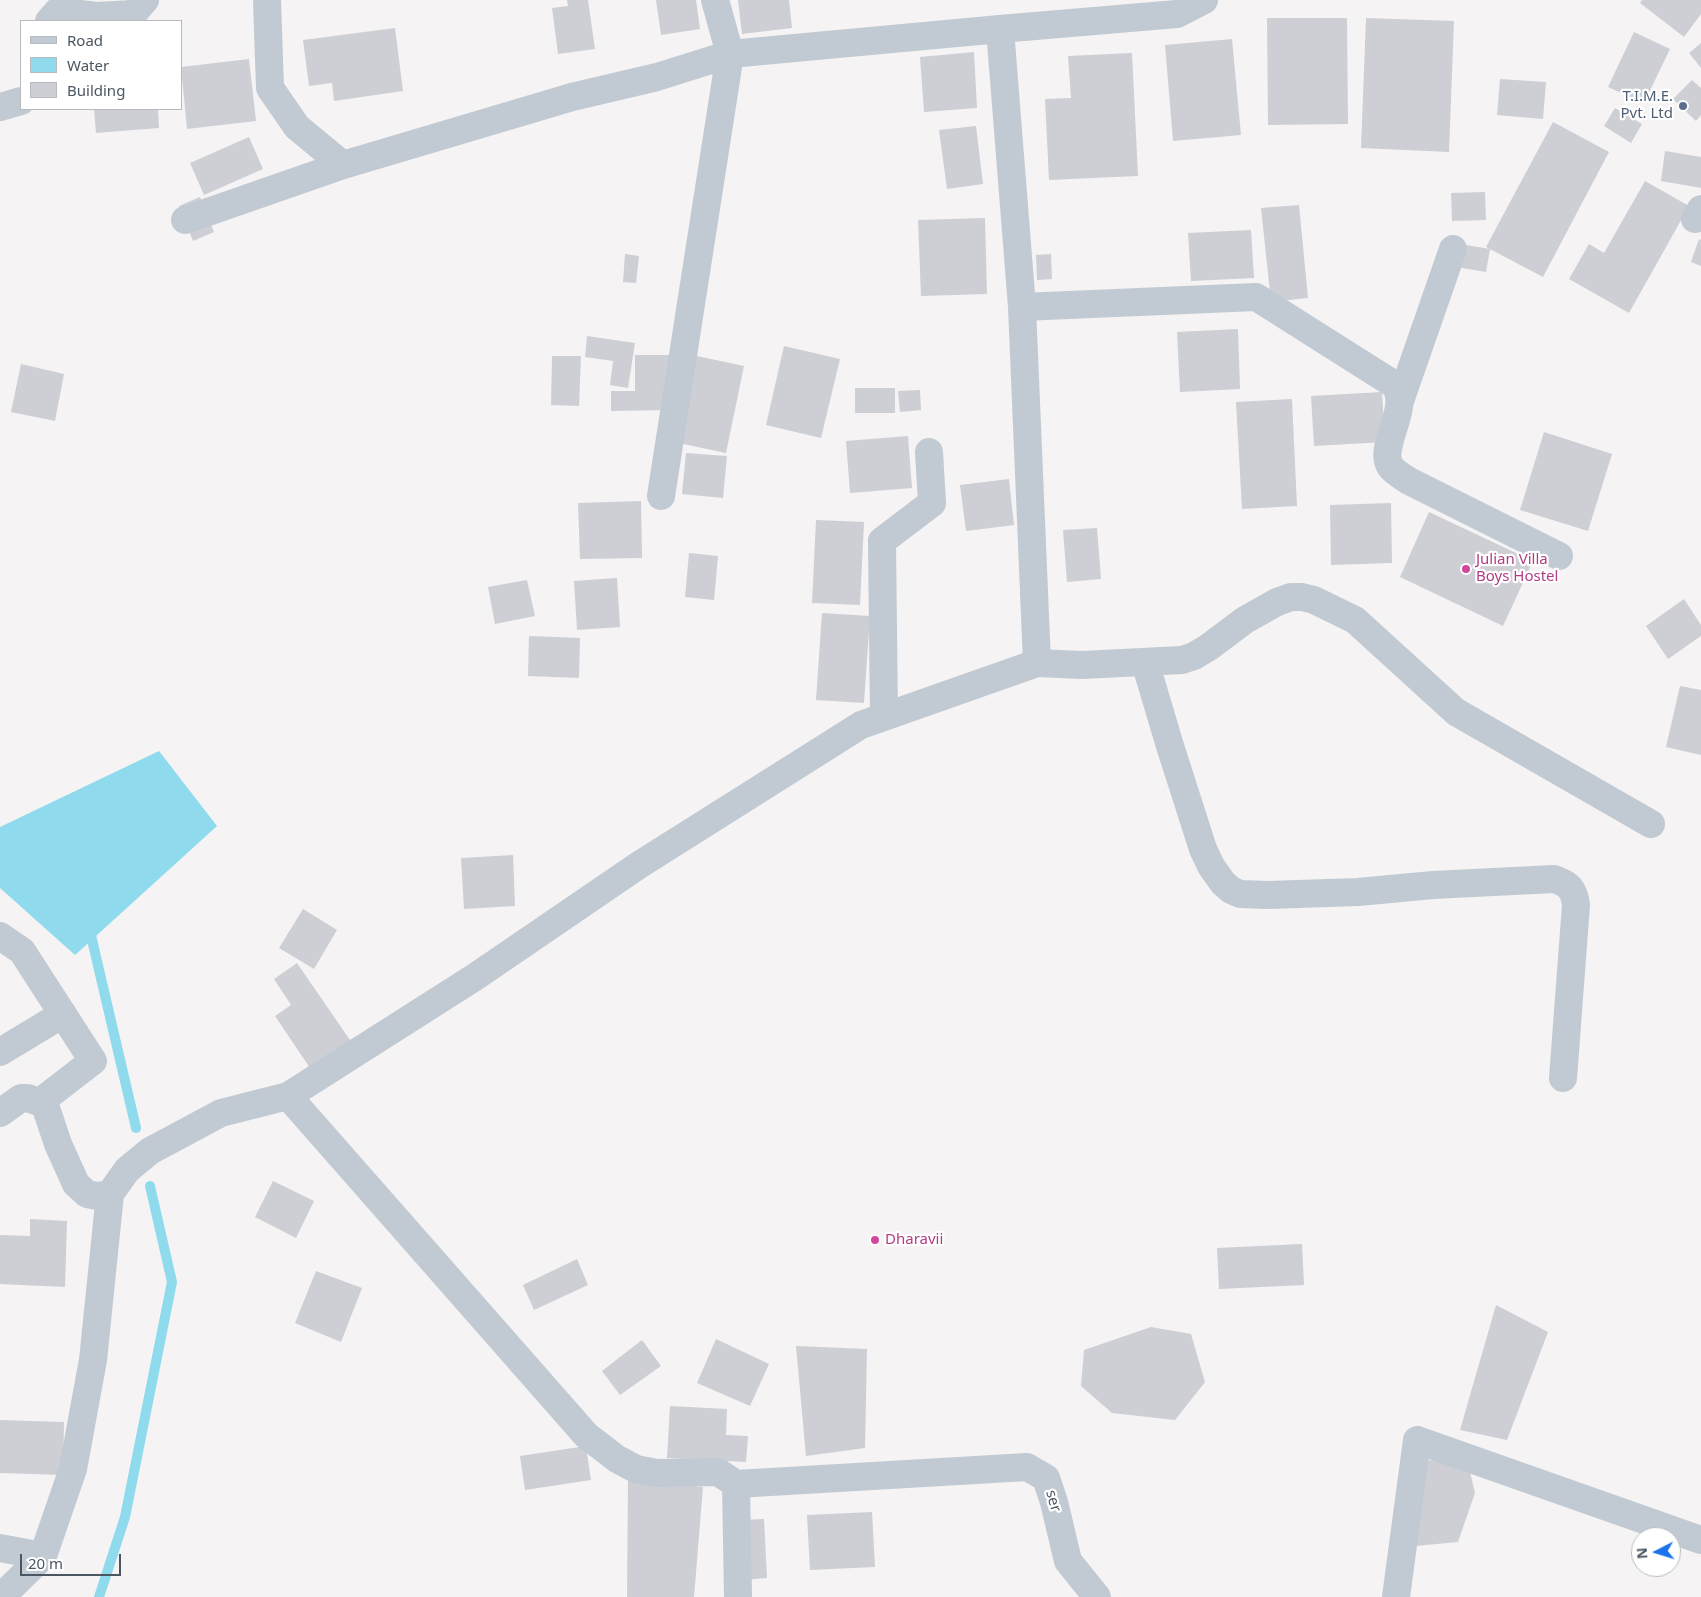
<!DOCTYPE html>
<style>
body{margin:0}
#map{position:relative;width:1701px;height:1597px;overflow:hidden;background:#f5f3f3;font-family:"Noto Sans",sans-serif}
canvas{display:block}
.legend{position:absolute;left:20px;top:20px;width:162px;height:90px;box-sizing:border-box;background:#fff;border:1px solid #b7bbc0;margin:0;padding:6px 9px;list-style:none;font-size:15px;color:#4a5661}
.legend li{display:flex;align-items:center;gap:10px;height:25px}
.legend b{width:25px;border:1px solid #b7bbc0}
.north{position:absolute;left:1631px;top:1527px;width:50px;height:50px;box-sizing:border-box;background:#fff;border:1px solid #b7bbc0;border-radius:50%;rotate:265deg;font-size:14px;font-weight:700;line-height:20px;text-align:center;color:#4a5661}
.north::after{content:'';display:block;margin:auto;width:18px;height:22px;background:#1a73e8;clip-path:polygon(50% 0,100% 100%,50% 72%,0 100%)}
.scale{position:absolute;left:20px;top:1554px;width:101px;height:22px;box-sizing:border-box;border:2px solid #4a5661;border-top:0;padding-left:6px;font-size:15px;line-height:18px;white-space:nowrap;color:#4a5661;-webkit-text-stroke:4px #fff;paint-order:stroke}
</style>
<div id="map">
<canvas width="1701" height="1597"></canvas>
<ul class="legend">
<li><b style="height:6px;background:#c1cad2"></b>Road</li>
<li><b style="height:14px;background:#90daee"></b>Water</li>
<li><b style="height:14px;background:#cdcfd5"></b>Building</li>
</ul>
<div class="north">N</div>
<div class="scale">20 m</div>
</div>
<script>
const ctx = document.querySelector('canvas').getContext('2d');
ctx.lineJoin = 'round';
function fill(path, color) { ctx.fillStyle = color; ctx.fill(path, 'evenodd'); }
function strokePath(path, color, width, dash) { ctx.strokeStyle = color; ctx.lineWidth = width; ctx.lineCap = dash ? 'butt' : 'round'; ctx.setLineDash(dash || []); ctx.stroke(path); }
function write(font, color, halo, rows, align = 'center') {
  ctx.font = font + ' "Noto Sans",sans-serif'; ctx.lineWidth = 4.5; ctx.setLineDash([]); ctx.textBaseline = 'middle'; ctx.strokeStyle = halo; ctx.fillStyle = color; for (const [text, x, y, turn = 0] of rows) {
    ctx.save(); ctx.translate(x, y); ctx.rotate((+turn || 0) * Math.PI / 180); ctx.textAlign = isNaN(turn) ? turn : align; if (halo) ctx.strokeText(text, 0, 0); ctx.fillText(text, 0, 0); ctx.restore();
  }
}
fill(new Path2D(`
 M159 751 217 826 75 955 0 888V827Z`), '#90daee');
strokePath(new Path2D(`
 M89 927 136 1128
 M99 1597 125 1517 172 1282 150 1186`), '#90daee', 10);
fill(new Path2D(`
 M567 0H588L595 49 558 54 552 8 568 6Z
 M656 0H696L700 29 661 35Z
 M738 0H789L792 28 742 34Z
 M1642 0H1701V14L1684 37 1640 3Z
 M1267 18H1347L1348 124 1268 125Z
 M1366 18 1454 21 1449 152 1361 148Z
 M395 28 403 91 334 101 332 83 309 86 303 40Z
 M1634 32 1670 49 1644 103 1608 87Z
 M1232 39 1241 135 1173 141 1165 45Z
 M1701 43V68L1689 53Z
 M974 52 977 108 924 112 920 57Z
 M1132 53 1138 176 1049 180 1045 99 1071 98 1068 56Z
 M249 59 256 121 187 129 181 67Z
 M1500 79 1546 82 1543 119 1497 115Z
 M1692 80 1701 88V115L1696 121 1673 99Z
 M1615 108 1642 124 1631 143 1604 126Z
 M94 109H158L159 128 96 133Z
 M1553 122 1609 152 1543 277 1486 247Z
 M976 126 983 184 947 189 939 130Z
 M249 137 263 169 204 195 190 163Z
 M1665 151 1701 157V188L1661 181Z
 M1645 181 1689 206 1629 313 1569 279 1589 244 1604 253Z
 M1485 192 1486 220 1452 221 1451 193Z
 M200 197 214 232 193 241 179 206Z
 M1299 205 1308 298 1271 302 1261 208Z
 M985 218 987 294 921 296 918 220Z
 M1251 230 1254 278 1191 281 1188 233Z
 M1699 239 1701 240V266L1691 262Z
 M1460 244 1490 249 1486 272 1456 267Z
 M625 254 639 256 636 283 623 282Z
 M1051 254 1052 279 1037 280 1036 255Z
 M1238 329 1240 389 1180 392 1177 332Z
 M587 336 635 343 628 388 610 385 613 361 585 357Z
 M784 346 840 359 821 438 766 425Z
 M635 355H670L671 410 611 411V391H635Z
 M692 355 744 366 726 453 674 442Z
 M552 356H581L579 406 551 405Z
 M21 364 64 374 55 421 11 412Z
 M855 388H895V413H855Z
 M920 390 921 410 900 412 898 391Z
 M1382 392 1385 442 1314 446 1311 396Z
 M1292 399 1297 506 1242 509 1236 402Z
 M1544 432 1612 454 1588 531 1520 510Z
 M908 436 912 488 850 493 846 441Z
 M686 453 727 456 723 498 682 494Z
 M1009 479 1014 525 966 531 960 485Z
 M641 501 642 558 580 559 578 503Z
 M1391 503 1392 563 1331 565 1330 505Z
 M1429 512 1533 561 1503 626 1400 577Z
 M816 520 864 522 860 605 812 603Z
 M1097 528 1101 579 1067 582 1063 530Z
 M689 553 718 556 714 600 685 597Z
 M617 578 620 627 577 630 574 581Z
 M527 580 535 616 495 624 488 587Z
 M1684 599 1701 625V636L1668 659 1646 626Z
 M822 613 870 616 864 703 816 700Z
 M529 636 580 638 579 678 528 676Z
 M1680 686 1701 690V755L1666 747Z
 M513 855 515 906 464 909 461 858Z
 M303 909 337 930 314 969 279 948Z
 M297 963 352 1043 312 1071 275 1016 291 1005 274 979Z
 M273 1181 314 1201 296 1238 255 1217Z
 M30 1219 67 1221 65 1287 0 1284V1235L30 1236Z
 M1302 1244 1304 1285 1219 1289 1217 1248Z
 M577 1259 588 1285 534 1310 523 1285Z
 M316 1271 362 1288 341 1342 295 1323Z
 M1496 1305 1548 1332 1507 1440 1460 1430Z
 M1151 1327 1191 1334 1205 1382 1175 1420 1112 1413 1081 1386 1084 1350Z
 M716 1339 769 1364 750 1406 697 1383Z
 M642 1340 661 1366 620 1395 602 1371Z
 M796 1346 867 1349 865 1448 806 1456Z
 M670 1406 727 1409 726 1435 748 1436 746 1462 667 1458Z
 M0 1420 64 1422 63 1475 0 1473Z
 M586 1446 591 1480 525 1490 520 1456Z
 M1467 1459 1475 1493 1458 1542 1415 1546 1402 1461Z
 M628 1480 703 1487 694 1597H627Z
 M872 1512 875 1567 810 1570 807 1515Z
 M764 1519 767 1578 743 1580 740 1520Z`), '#cdcfd5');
strokePath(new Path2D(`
 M267 0 270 88 297 127 343 165
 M1204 0 1177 14 1000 29 1022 307 1256 297 1395 385C1411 408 1378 446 1390 466 1394 472 1403 477 1409 481L1559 556
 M49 21 58 11 96 16 133 14 145 0
 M0 107 21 101
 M1695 219 1701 209
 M185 220 343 165 572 97 657 77 730 54 1000 29
 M1400 401 1453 249
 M661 496 730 54 715 0
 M1145 662 1170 746 1203 849 1211 866 1223 883 1231 890 1240 894 1268 895 1358 892 1433 885 1554 879C1569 884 1574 889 1576 905L1563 1078
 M1037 663 1082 665 1182 660 1194 656 1209 647 1245 620 1277 602 1291 597H1302L1314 600 1355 620 1456 712 1651 824
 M884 717 882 541 932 503 929 452
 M0 936 22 951 93 1061 40 1102
 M0 1052 63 1014
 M288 1096 586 1435 617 1459 636 1469 657 1473 718 1472 736 1484 738 1597
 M0 1113 21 1098H27L40 1102 46 1108 58 1144 76 1184 87 1194 97 1196 110 1194
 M736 1484 1027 1467 1046 1478 1054 1502 1068 1561 1097 1597
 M0 1548 43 1556
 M1 1597 43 1556 73 1469 93 1360 110 1194 127 1170 150 1151 221 1113 288 1096 475 977 639 865 861 725 1037 663 1022 307
 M1396 1597 1417 1440 1701 1540`), '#c1cad2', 28);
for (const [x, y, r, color] of [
 [1683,106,5,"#5c6f8a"],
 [1466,569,5,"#d1479c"],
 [875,1240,5,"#d1479c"]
]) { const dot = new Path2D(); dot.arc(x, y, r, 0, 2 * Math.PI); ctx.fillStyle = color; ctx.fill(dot); strokePath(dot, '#fff', 2); }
write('15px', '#4e5e75', '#fff', [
 ["T.I.M.E.",1673,97],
 ["Pvt. Ltd",1673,114]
], 'right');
write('15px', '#b23c85', '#fff', [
 ["Julian Villa",1476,560],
 ["Boys Hostel",1476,577],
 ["Dharavii",885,1240]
], 'left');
write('15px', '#4a5661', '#fff', [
 ["ser",1053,1501,74]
]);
</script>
